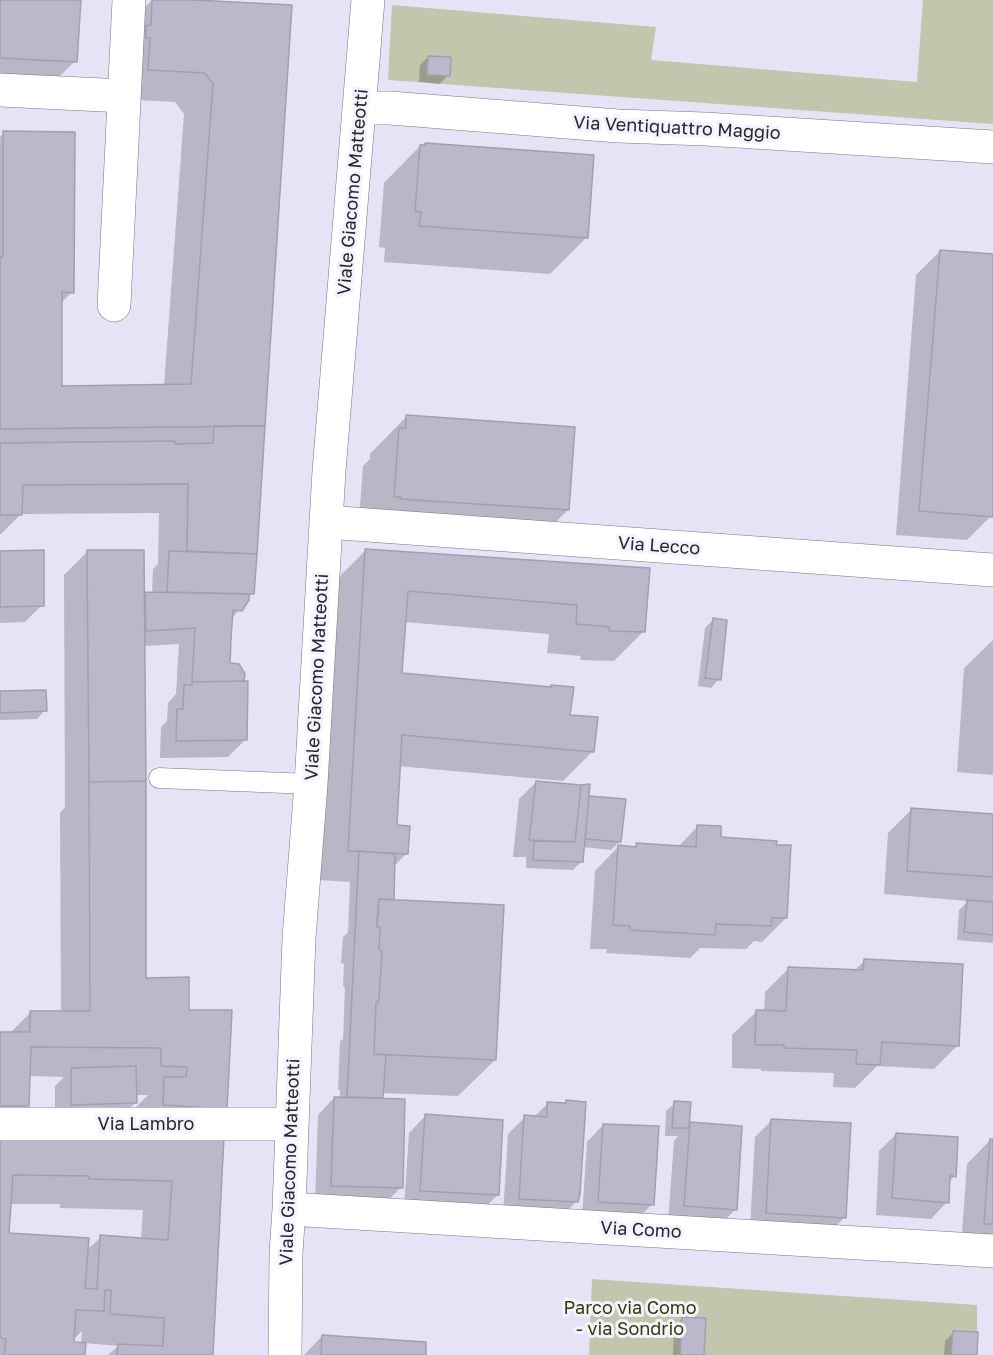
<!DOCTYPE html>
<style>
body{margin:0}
canvas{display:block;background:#e7e3f7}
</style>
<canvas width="993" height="1355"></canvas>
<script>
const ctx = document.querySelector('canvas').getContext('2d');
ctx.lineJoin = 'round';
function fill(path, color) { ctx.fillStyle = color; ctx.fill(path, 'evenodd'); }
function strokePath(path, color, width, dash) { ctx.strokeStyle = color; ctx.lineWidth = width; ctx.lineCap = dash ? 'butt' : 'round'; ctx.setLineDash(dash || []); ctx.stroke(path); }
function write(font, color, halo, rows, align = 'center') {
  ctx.font = font + ' "Golos Text",sans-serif'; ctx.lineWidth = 6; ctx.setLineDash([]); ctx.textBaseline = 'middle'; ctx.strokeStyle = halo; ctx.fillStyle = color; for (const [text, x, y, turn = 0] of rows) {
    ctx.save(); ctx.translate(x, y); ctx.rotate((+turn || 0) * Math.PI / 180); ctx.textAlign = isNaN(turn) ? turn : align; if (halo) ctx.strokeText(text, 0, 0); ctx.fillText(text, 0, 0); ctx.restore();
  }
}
fill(new Path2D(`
 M923 0H993V124L388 80 392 5 656 27 651 60 917 82Z
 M592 1279 977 1305V1355H589Z`), '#c3c5ad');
fill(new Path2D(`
 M0 0H80L75 61 51 85 0 82Z
 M152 0 291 7 252 593 231 620 228 664 238 666 243 674V683H246L245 740 228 757 160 758 161 727 167 721 168 703 176 694 179 644 143 646 145 980 188 979V1012H230L225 1108 197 1137H223L212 1355H108L118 1346 84 1343 83 1355H0V1133L134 1136 135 1108 148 1095H135L136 1102 119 1119 55 1121V1086L64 1077 29 1076 28 1105 0 1133V1033H10L31 1012H61L60 813 65 807 64 575 87 552H142L143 597 145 594H152L153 569 158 564 159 513 21 514 0 535V137L4 133 74 134 72 292 60 304V387L164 386 184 114 175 102 119 99 121 67H117V56L122 52 123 29ZM9 1204H60V1208L143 1210 141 1239 101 1237 86 1251 87 1240 7 1234ZM82 1331 81 1344 72 1343 73 1340Z
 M428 57 448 75 440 84 419 82 420 65Z
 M426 144 587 237 550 274 384 262 385 248 379 247 384 183 420 146Z
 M940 251 993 255V500L991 516 967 540 896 535 916 275Z
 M406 417 568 510 531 546 358 533 363 466 370 459V454Z
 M365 551 648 570 643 632 614 661 580 660 581 656 547 653 549 634 404 622 400 674 549 689 551 686 568 716 593 751 563 781 398 766 395 826 406 854 393 867V901L495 1060 458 1096 382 1093V1100L401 1187 385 1204 315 1202 318 1115 334 1098 340 1099V1090H338L340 1041 343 1039 345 988 343 986 344 964 341 963 343 937 348 932 350 882 319 880 336 580Z
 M0 553 42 605 25 622 0 623Z
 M713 620 719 679 711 688 698 686 705 628Z
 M993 640V775L957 772 964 668Z
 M0 693 45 710 37 719 0 720Z
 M536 782 588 797 624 800 620 841 611 850 583 847 582 861 573 870 526 868V857H513L519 799Z
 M912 809 993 816V943L957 940 959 910 968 901 884 894 888 833Z
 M698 826 719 838 786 918 762 942 754 941 746 949 700 948 690 958 606 953 607 949H590L595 871 618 847 633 848 637 845 677 848Z
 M864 961 958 1045 934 1069 877 1066 855 1088 833 1087 834 1073 761 1071V1069L732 1068V1035L756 1012H764L765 992 789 968 854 971Z
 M567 1102 576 1202 560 1218 503 1215 508 1134 525 1117 533 1118 548 1103 565 1104Z
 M675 1103 688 1127 690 1124 736 1209 719 1226 668 1222 674 1141 678 1136H665L666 1111Z
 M425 1116 498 1195 481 1211 404 1207 409 1133Z
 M772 1120 845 1217 828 1234 750 1229 755 1137Z
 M603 1125 652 1204 636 1221 582 1218 587 1142Z
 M896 1134 955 1176 948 1182 947 1202 931 1219 876 1215 879 1151Z
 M990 1140H993V1249L961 1247 967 1164Z
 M682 1319 703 1355H673L674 1327Z
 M953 1333 975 1355H944L945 1341Z
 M322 1336 424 1355H304Z`), '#0003');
const building = new Path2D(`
 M0 0H81L77 62 0 58Z
 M152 0H194L292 5 265 426 0 429V257H3V131L75 132 74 293 62 292V386L191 384 213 84 205 73 148 70 150 38H146V26L151 25Z
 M428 56 451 57 450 76 427 75Z
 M425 143 594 155 588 238 419 226 421 212 415 211 420 145H425Z
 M940 250 993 254V517L919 511Z
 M406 415 575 427 569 510 400 499 401 497H394L399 428H406Z
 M214 426H265L257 554 187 551 188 484 23 485 22 515H0V443L175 441V444L213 443Z
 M365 549 650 568 645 632 609 631 610 627 576 624 577 605 408 591 402 673 551 687V685L574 687 570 715 598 717 594 752 402 735 397 825 410 826 408 854 348 851Z
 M44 550V606L0 607V551Z
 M87 550H144L146 781 89 782Z
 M169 551 257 554 254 594 167 592Z
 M145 592 249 594V600L242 611 233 610 231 639 230 663 239 664 245 674 244 681 192 682 195 628 146 631Z
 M713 618 727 620 721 680 705 678Z
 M248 681 247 740 176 741 177 709H183L184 685H192V682Z
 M46 690 47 711 0 713V691Z
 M146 781V978L189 977V1010H232L227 1109 163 1105 164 1077H186L187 1067 161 1066V1048L31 1047 29 1106H0V1032H30V1011H90L89 782Z
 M536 781 581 785 575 842 529 840Z
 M590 784 583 862 533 860 534 841 575 842 581 785Z
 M589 796 626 799 621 842 585 839Z
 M911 808 993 814V877L907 871Z
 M697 825 721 826V837L777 841 776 845H791L787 918H772L771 926 716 924 715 935 630 930V926L613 925 618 845 636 847V843L696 847Z
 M359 851 395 854 394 900 379 899 377 920V927H380L379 949 382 952 379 1000 376 1003 374 1054 386 1055 383 1098 347 1097Z
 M379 899 504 905 496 1060 374 1054 376 1003 379 1000 382 952 379 949 380 927H377Z
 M967 900 993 902V935L964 932Z
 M864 959 963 964 959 1046 882 1042 880 1065 856 1064 857 1050 784 1048V1045H755L756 1010 786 1011 788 967 863 970Z
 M136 1066 137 1103 71 1105V1068Z
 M334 1097 405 1099 403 1188 331 1186Z
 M566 1100 586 1102 580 1194 578 1202 519 1199 524 1115 547 1117V1102L566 1103Z
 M674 1101 691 1102 689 1128H672Z
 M425 1114 503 1120 499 1195 420 1191Z
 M771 1119 851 1123 846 1218 766 1213Z
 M690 1122 742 1126 737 1210 684 1206Z
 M603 1124 659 1126 654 1205 598 1202Z
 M0 1132 224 1136 213 1355H117L118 1344 163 1346 164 1318 110 1314 111 1290H105L104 1311 76 1310 74 1342 86 1343 85 1355H4L6 1339 0 1338ZM13 1175 89 1176V1179L172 1181 168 1240 100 1235 97 1289 85 1288 89 1238 9 1233Z
 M896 1133 958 1137 956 1177 950 1175 949 1203 892 1198Z
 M990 1139H993V1224H984Z
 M682 1317 706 1318 704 1355H680Z
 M953 1331 978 1332 977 1355H951Z
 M322 1335 426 1342V1355H321Z`);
fill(building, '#bcb8cb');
strokePath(building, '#a29fb1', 1.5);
const lane = new Path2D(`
 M159 778 311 784`);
const street = new Path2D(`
 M0 90 124 96
 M360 108H390L618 126 705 129 993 147
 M114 305 129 0
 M326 522 993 570
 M0 1124H292
 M289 1209 993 1251
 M285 1355 286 1253 289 1209 299 938 311 784 329 471 368 0`);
strokePath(lane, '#787485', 21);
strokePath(street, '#787485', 34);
strokePath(lane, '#fff', 20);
strokePath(street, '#fff', 33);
write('18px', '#27262d', '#f4f2fd', [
 ["Via Ventiquattro Maggio",677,128,3],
 ["Viale Giacomo Matteotti",353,192,-85],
 ["Via Lecco",659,546,4],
 ["Viale Giacomo Matteotti",317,677,-87],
 ["Via Lambro",146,1124],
 ["Viale Giacomo Matteotti",290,1162,-88],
 ["Via Como",641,1230,3]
]);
write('18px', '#3a3a03', '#f4f2fd', [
 ["Parco via Como",630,1308],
 ["- via Sondrio",630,1329]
]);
</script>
